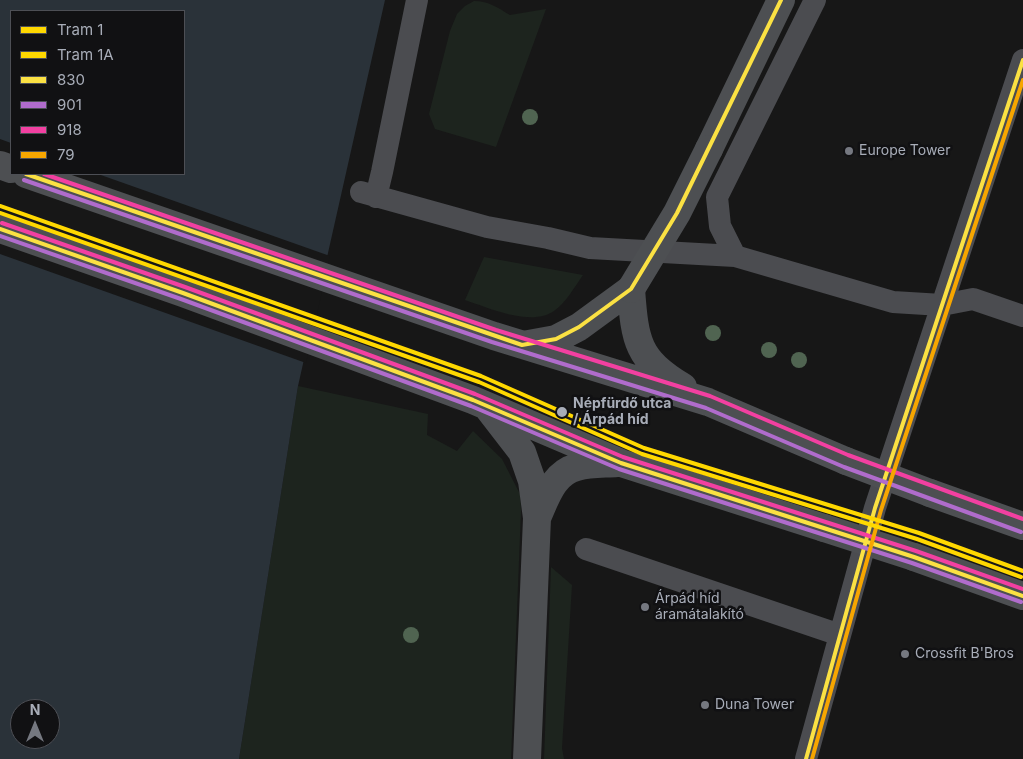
<!DOCTYPE html>
<meta charset="utf-8">
<style>
body{margin:0}
#map{position:relative;width:1023px;height:759px;overflow:hidden;background:#171717;font-family:Inter,sans-serif}
canvas{display:block}
.legend{position:absolute;left:10px;top:10px;width:175px;height:165px;box-sizing:border-box;background:#111113;border:1px solid #4d4f55;margin:0;padding:6px 9px;list-style:none;font-size:15px;color:#a8adb8}
.legend li{display:flex;align-items:center;gap:10px;height:25px}
.legend b{width:25px;border:1px solid #4d4f55}
.north{position:absolute;left:10px;top:699px;width:50px;height:50px;box-sizing:border-box;background:#111113;border:1px solid #4d4f55;border-radius:50%;rotate:0deg;font-size:14px;font-weight:700;line-height:20px;text-align:center;color:#a8adb8}
.north::after{content:'';display:block;margin:auto;width:18px;height:22px;background:#757880;clip-path:polygon(50% 0,100% 100%,50% 72%,0 100%)}
</style>
<div id="map">
<canvas width="1023" height="759"></canvas>
<ul class="legend">
<li><b style="height:6px;background:#ffd800"></b>Tram 1</li>
<li><b style="height:6px;background:#ffd800"></b>Tram 1A</li>
<li><b style="height:6px;background:#fbe143"></b>830</li>
<li><b style="height:6px;background:#b06ccc"></b>901</li>
<li><b style="height:6px;background:#f240a1"></b>918</li>
<li><b style="height:6px;background:#f7a600"></b>79</li>
</ul>
<div class="north">N</div>
</div>
<script>
const ctx = document.querySelector('canvas').getContext('2d');
ctx.lineJoin = 'round';
function fill(path, color) { ctx.fillStyle = color; ctx.fill(path, 'evenodd'); }
function strokePath(path, color, width, dash) { ctx.strokeStyle = color; ctx.lineWidth = width; ctx.lineCap = dash ? 'butt' : 'round'; ctx.setLineDash(dash || []); ctx.stroke(path); }
function write(font, color, halo, rows, align = 'center') {
  ctx.font = font + ' Inter,sans-serif'; ctx.lineWidth = 5; ctx.setLineDash([]); ctx.textBaseline = 'middle'; ctx.strokeStyle = halo; ctx.fillStyle = color; for (const [text, x, y, turn = 0] of rows) {
    ctx.save(); ctx.translate(x, y); ctx.rotate((+turn || 0) * Math.PI / 180); ctx.textAlign = isNaN(turn) ? turn : align; if (halo) ctx.strokeText(text, 0, 0); ctx.fillText(text, 0, 0); ctx.restore();
  }
}
fill(new Path2D(`
 M474 1C489 1 498 8 510 15L546 9 496 147 435 129 429 114 450 31 457 14 465 6Z
 M484 257 583 275C575 286 566 303 554 311 531 327 489 308 465 300Z
 M298 386 428 414 427 435 457 451 473 431 502 459 520 494 521 511 511 759H239Z
 M551 567 572 585 562 748 564 759H544Z`), '#1d241e');
fill(new Path2D(`
 M0 0H385L298 386 239 759H0ZM11 11H184V174H11ZM20 709H50V739H20Z`), '#2a3239');
fill(new Path2D(`
 M0 139 11 143V174H98L330 256 306 363 0 254Z`), '#171717');
strokePath(new Path2D(`
 M361 192 487 227 548 238 590 248 735 256 893 302 942 305 973 299 1023 316
 M376 197 382 172 417 0
 M735 256 720 226 717 197 815 0
 M586 549 840 635
 M806 759 875 508 1023 60`), '#4b4c50', 22);
strokePath(new Path2D(`
 M709 149 781 0
 M0 165 11 169
 M26 174 494 336 708 402 846 461
 M0 229 183 293 473 400 621 463 824 528
 M631 289C635 342 637 359 683 387
 M523 345 556 339 579 327 631 289
 M488 408 522 452 532 481 537 518 527 759
 M930 493 1023 526
 M537 518C546 498 553 473 577 467 589 463 604 464 617 463
 M914 557 1023 596`), '#4d4f52', 28);
strokePath(new Path2D(`
 M631 289 677 213 709 149
 M846 461 930 493
 M824 528 914 557`), '#4d4f52', 28);
strokePath(new Path2D(`
 M26 174 522 345 556 339 579 327 631 289 677 213 781 0
 M0 229 183 293 473 400 621 463 914 557 1023 596
 M806 759 875 508 1023 60`), '#fbe143', 4);
strokePath(new Path2D(`
 M24 180 492 342 706 408 844 467 1021 532
 M0 236 181 299 471 406 619 469 912 563 1021 602`), '#b06ccc', 4);
strokePath(new Path2D(`
 M44 174 496 330 710 396 848 455 1023 519
 M2 223 185 287 475 394 623 457 916 551 1023 589`), '#f240a1', 4);
strokePath(new Path2D(`
 M812 759 881 510 1023 80`), '#f7a600', 4);
strokePath(new Path2D(`
 M0 206 481 376 644 448 919 533 1023 571`), '#ffd800', 4);
strokePath(new Path2D(`
 M0 213 479 382 642 454 917 539 1021 577`), '#ffd800', 4);
ctx.fillStyle = '#506451';
for (const [x, y] of [
 [530,117],
 [713,333],
 [769,350],
 [799,360],
 [411,635]
]) { ctx.beginPath(); ctx.arc(x, y, 8, 0, 2 * Math.PI); ctx.fill(); }
for (const [x, y, r, color] of [
 [849,151,5,"#757880"],
 [562,412,6,"#a8adb8"],
 [645,607,5,"#757880"],
 [905,654,5,"#757880"],
 [705,705,5,"#757880"]
]) { const dot = new Path2D(); dot.arc(x, y, r, 0, 2 * Math.PI); ctx.fillStyle = color; ctx.fill(dot); strokePath(dot, '#111113', 2); }
write('14px', '#a8adb8', '#111113', [
 ["Europe Tower",859,151],
 ["Árpád híd",655,599],
 ["áramátalakító",655,615],
 ["Crossfit B'Bros",915,654],
 ["Duna Tower",715,705]
], 'left');
write('bold 14px', '#a8adb8', '#111113', [
 ["Népfürdő utca",573,404],
 ["/ Árpád híd",573,420]
], 'left');
</script>
